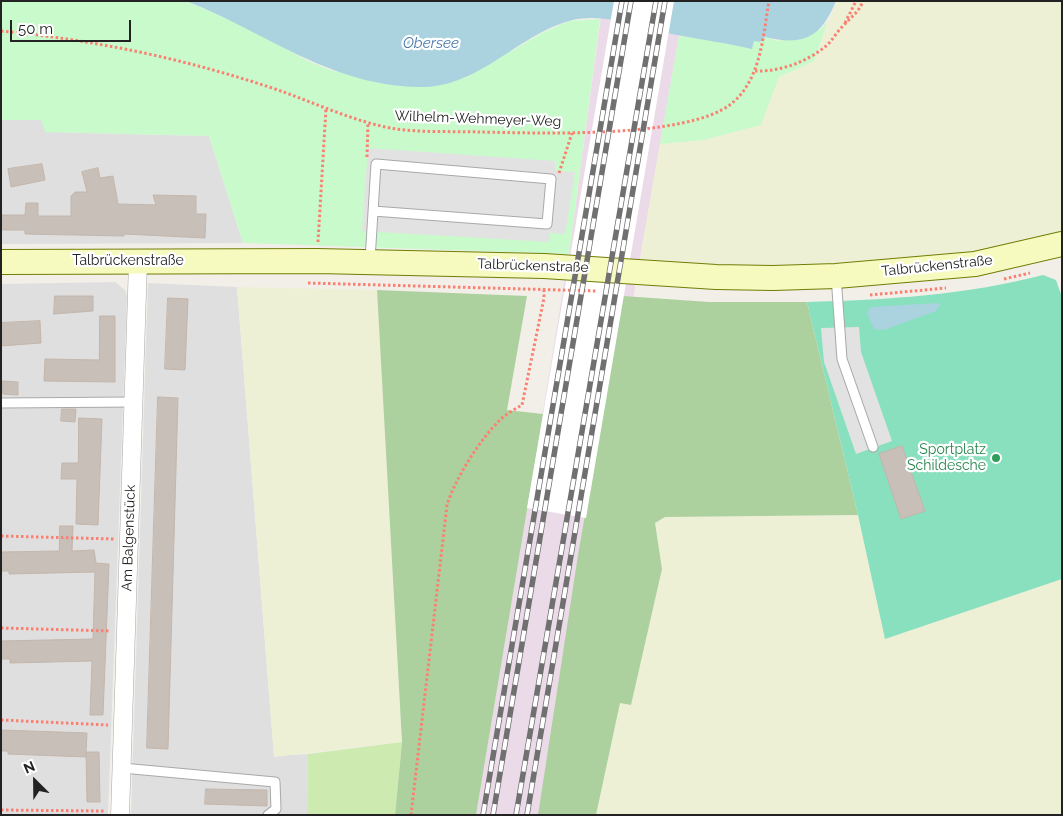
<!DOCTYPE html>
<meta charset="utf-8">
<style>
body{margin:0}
#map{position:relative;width:1063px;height:816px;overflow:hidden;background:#f2efe9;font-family:Raleway,sans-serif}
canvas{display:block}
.frame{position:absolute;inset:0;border:2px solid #222;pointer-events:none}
.north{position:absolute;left:10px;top:756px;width:50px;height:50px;-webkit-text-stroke:4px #fff;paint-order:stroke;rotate:337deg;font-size:14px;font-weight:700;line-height:20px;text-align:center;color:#222}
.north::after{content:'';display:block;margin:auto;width:18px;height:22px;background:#222;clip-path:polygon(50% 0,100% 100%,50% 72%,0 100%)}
.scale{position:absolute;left:10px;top:20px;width:121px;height:22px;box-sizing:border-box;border:2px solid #222;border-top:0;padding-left:6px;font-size:15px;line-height:18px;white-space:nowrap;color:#222;-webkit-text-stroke:4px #fff;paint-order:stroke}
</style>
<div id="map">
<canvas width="1063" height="816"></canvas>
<div class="frame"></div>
<div class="north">N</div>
<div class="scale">50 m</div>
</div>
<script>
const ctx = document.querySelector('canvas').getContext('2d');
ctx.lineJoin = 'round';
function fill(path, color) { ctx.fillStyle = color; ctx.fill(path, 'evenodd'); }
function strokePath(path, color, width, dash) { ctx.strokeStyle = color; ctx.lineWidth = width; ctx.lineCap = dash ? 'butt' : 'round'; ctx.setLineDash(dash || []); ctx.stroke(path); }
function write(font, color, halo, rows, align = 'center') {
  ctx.font = font + ' Raleway,sans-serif'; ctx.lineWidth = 4.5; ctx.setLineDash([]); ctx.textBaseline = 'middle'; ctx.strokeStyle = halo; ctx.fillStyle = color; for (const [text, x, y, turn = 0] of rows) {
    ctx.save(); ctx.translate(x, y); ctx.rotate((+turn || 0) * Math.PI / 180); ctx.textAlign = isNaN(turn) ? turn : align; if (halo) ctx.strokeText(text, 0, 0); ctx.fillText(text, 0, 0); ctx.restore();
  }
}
fill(new Path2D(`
 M1 120H41L46 132 209 136 243 243 1 244Z
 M115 282 125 290 127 297 108 815H1V284Z
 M148 283 237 287 274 756 308 754 307 815H131Z`), '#e0dfdf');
fill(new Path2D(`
 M603 1H685L640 259H633L635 287 608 463 596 815H476L569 254Z`), '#ebdbe8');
fill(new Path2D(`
 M836 1H1062V234L1031 243 919 259 819 265H720L640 259 660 144 704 140 761 125 779 77 814 61Z
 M237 287 377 290 402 742 274 757Z
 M858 515 885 639 1062 579V815H596L620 702 631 705 662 569 655 523 665 517Z`), '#eef0d5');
fill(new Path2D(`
 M402 742 395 815H307L308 754Z`), '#cdebb0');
fill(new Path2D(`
 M377 290 527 296 507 410 543 414 476 815H395L402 742Z
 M623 296 709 302H807L858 515 665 517 655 523 662 569 631 705 620 703 596 815H538L578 555Z`), '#add19e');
fill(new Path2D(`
 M1 1H186L250 29 308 61 330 70 380 83 419 87 438 85 467 77 542 33 569 21 600 19 569 254 243 243 209 136 45 132 41 120H1Z
 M828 21 814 61 779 77 761 125 704 140 660 144 679 36 722 41 752 49 754 40 765 37 778 41 820 30Z`), '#c8facc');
fill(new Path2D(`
 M1043 275 1056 280 1062 297V579L885 639 858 515 807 302C886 300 966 295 1043 275Z`), '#88e0be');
fill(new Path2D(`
 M368 148 555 161V171L575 172 565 234 550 233V242L362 231Z
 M859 327 861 352 892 441 856 454 824 362 821 328Z`), '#e2e2e2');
fill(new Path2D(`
 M186 1H836C821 38 803 46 765 37L760 42 754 41 752 49C727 43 703 40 677 35 644 29 603 11 569 21 516 36 478 89 418 87 328 85 266 32 186 1Z
 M938 303 940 305 936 311 884 330 874 329 867 313 871 307Z`), '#aad3df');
fill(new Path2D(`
 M614 1H674L586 518 527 508Z`), '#fff');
const building = new Path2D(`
 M42 164 45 180 11 187 8 169Z
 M98 168 100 178 113 176 118 204 156 205 153 195 196 196V214H206L205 238 124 234V236L25 234V230H1V215H25L26 203H38V216H71V196L75 192H87L82 172Z
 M55 296H93V311L54 314Z
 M168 298 188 299 185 370 165 369Z
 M100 316H115V382L44 381 45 359 99 360Z
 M40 321 41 343 1 346V323Z
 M3 381 18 382V395L3 394Z
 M158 397 178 398 168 749 147 748Z
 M62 409H76L75 422 61 421Z
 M79 418 102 419 98 525 76 524 77 479H61L62 463H78Z
 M902 446 925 511 901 519 879 454Z
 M60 526H73L72 551 94 550 96 563 109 564 103 715H90L92 661 10 663V659H1V641L93 639 95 572 9 574V571H1V552L59 551Z
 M1 730 87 733 86 752H99L100 802H87L86 753V757L8 754V751H1Z
 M206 789 267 790V806L205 804Z`);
fill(building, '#c7bfb8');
strokePath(building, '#c4b6ab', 1);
const service = new Path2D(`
 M370 260 376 164 551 179 547 224 373 211
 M836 276 842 359 873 447
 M1 403 134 402
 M122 768 275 782 276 809 268 815`);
const minor = new Path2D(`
 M120 815 138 262`);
const secondary = new Path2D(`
 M1 262 317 261 544 266 716 277 773 278 836 276 975 264 1062 244`);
strokePath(service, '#a9a9a9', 11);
strokePath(minor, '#a9a9a9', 19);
strokePath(secondary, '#707d05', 26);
strokePath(new Path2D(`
 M845 23 856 1
 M1 31C95 40 186 59 275 89 313 102 350 120 390 128 419 133 451 131 480 132 539 133 686 139 731 104 761 80 763 36 769 1
 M755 71C779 72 807 62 826 46 833 40 837 31 844 25 851 17 859 12 863 1
 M367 157 368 122
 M559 173 572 133
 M318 242 326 108
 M1004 279 1030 273
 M308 283 597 291
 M870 295 946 288
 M1 536 114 539
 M1 628 111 631
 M1 720 108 725
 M1 810 106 811
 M411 815 447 505C455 479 480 439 500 420 506 414 515 409 522 405L544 298V288`), '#fa8072', 3, [2.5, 2.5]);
strokePath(service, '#fff', 9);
strokePath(minor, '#fff', 18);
strokePath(secondary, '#f7fabf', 24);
const rail = new Path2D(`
 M483 815 622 1
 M493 815 631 1
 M516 815 656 1
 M527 815 665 1`);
strokePath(rail, '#707070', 5.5);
strokePath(rail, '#fff', 4, [11]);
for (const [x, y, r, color] of [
 [996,458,5,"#2e9e5b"]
]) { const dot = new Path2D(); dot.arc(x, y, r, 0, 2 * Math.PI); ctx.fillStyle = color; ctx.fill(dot); strokePath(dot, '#fff', 2); }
write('14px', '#222', '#fff', [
 ["Wilhelm-Wehmeyer-Weg",478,119,2],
 ["Talbrückenstraße",128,261],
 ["Talbrückenstraße",533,266,2],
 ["Talbrückenstraße",937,266,-6],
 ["Am Balgenstück",129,538,-88]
]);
write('14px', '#27864d', '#fff', [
 ["Sportplatz",986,450],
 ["Schildesche",986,466]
], 'right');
write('italic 15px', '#4a7aab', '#fff', [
 ["Obersee",431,43]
]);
</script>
